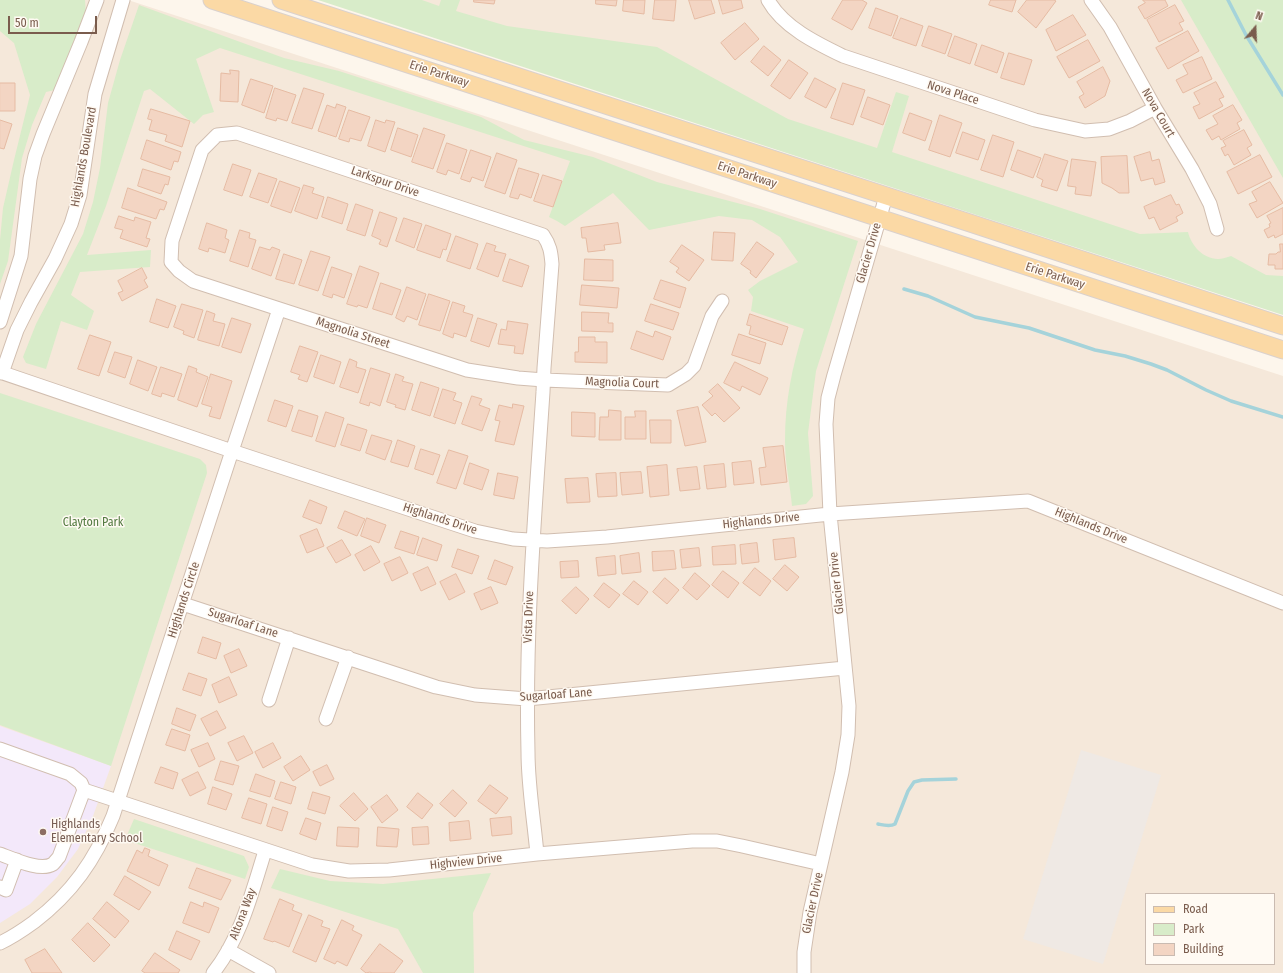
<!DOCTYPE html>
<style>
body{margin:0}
#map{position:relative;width:1283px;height:973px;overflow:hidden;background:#fdf6ec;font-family:"Fira Sans Condensed",sans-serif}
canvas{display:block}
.legend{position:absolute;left:1145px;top:893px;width:130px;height:72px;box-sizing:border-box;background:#fffaf3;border:1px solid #cabbb1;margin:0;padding:5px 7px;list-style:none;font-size:12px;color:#7a5c4d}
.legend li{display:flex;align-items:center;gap:8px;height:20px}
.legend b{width:20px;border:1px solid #cabbb1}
.north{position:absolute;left:1235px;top:8px;width:40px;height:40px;-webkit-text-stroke:3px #fffaf3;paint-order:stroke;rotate:19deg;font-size:11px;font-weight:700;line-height:16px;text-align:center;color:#7a5c4d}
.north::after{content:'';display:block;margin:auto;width:14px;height:18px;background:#7a5c4d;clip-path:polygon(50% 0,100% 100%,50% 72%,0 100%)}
.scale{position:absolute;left:8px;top:16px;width:89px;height:18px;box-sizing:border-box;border:2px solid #7a5c4d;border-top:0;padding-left:5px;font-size:12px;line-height:14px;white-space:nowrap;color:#7a5c4d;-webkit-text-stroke:3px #fffaf3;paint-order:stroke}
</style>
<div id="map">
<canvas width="1283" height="973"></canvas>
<ul class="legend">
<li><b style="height:5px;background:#fbd9a5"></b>Road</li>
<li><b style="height:11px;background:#d8ecc9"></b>Park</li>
<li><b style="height:11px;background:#f3d5c3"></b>Building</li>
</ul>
<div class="north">N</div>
<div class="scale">50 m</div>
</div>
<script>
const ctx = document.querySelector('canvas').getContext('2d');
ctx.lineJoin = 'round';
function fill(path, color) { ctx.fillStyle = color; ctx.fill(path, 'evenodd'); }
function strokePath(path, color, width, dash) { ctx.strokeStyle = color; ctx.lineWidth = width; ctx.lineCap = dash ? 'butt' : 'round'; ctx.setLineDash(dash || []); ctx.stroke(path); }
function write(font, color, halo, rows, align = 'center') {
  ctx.font = font + ' "Fira Sans Condensed",sans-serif'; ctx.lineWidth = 3; ctx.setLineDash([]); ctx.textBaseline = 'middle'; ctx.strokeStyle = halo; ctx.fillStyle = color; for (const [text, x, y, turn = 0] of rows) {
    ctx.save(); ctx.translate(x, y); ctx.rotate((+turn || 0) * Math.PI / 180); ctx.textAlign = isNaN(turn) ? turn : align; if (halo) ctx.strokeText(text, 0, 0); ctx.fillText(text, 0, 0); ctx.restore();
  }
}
fill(new Path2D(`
 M0 0H128L1283 376V973H0ZM1146 894H1274V964H1146Z
 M360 0H1283V314Z`), '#f5e8da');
fill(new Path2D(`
 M1081 750 1161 775 1103 964 1023 939Z`), '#efe9e4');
fill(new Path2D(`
 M0 726 111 766 93 816 78 849 57 877 30 904 0 923Z`), '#f3e8fa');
fill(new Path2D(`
 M0 0H85L86 15 55 90 46 92 32 125 22 158 8 261 0 284V240L3 208 14 160 30 95 14 43 0 31Z
 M318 0H422L439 6 441 0H460L456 11 507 26 657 47 788 119 877 148 896 92 909 96 892 152 1140 234 1188 232C1191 245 1203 259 1218 259 1222 259 1227 257 1231 256L1266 275 1283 276V315Z
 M1181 0H1283V178Z
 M139 5 284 58 339 71 481 117 524 140 593 157 657 182 760 209 858 241 816 371 808 433 813 496 806 504 792 506C790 485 785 463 785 441 785 401 792 367 804 329L751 311 753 297 748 290 760 281 798 262 780 237 752 220 719 216 649 230 613 193 565 226 557 221 549 217 570 161 220 48 196 59 214 112 203 115 194 124 150 89 144 91 106 206 87 255 151 250 150 267 80 272 71 295 94 311 87 330 61 321 46 369 26 363 23 357 36 324 83 234 93 202 100 168 108 103 120 60Z
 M0 393 200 459 206 465 207 473 111 766 0 725Z
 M134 819 244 856 249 867 245 879 125 840Z
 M280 869 330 881 383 884 491 873 473 913 474 973H423L398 929 271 888Z`), '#d8ecc9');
strokePath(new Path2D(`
 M1228 0 1246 35 1283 95
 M904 289 928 296 975 317 1029 328 1095 350 1125 356 1151 364 1167 370 1206 390 1231 401 1283 417
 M878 824C883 825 890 827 895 824L908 791 914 782 922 780 956 779`), '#a5d3da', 3.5);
const building = new Path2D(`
 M474 0H495L494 4 474 2Z
 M596 0H617L616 6 596 4Z
 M624 0H645L644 14 623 11Z
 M655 0H676L674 21 653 19Z
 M689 0H711L715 13 695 19Z
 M719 0H741L743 8 723 14Z
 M843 0H862L867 3 852 30 832 19Z
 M991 0H1016L1012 12 989 5Z
 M1027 0H1054L1056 1 1036 28 1018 12Z
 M1143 0H1165L1168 6 1145 19 1138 7 1145 3Z
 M1175 5 1184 21 1179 23 1183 30 1159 42 1147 20Z
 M876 8 898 16 891 36 869 28Z
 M1073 15 1086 35 1056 51 1046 30Z
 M901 18 923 26 916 46 893 38Z
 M745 23 759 39 735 60 721 43Z
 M929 26 952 34 945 54 922 46Z
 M1188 31 1199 51 1168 69 1156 48Z
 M955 36 977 44 970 64 948 56Z
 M1088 40 1100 61 1069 78 1057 57Z
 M982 45 1004 53 997 73 975 65Z
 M764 46 781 60 768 76 751 62Z
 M1009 53 1032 60 1024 85 1001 78Z
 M1202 57 1212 79 1183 93 1176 80 1188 74 1183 65Z
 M789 60 808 73 790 99 771 86Z
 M1103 67 1110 81 1105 96 1085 108 1079 97 1084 94 1077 82Z
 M230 70 239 71 238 102 220 101 221 73 230 74Z
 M815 78 836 89 826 108 805 97Z
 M251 79 273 86 264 113 242 105Z
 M1216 82 1224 97 1219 99 1223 106 1199 119 1193 107 1200 104 1194 93Z
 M0 83H15V111H0Z
 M843 83 865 90 853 125 831 118Z
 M275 88 296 95 287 121 277 118 276 121 266 118Z
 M304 88 324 94 312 129 292 123Z
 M868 97 890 105 883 125 861 117Z
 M337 104 346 107 336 137 318 131 327 105 335 108Z
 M1233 105 1242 120 1237 123 1240 129 1221 140 1219 136 1212 140 1206 130 1218 124 1213 116Z
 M151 109 190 121 182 147 165 141 167 135 149 130 152 120 148 119Z
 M349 110 370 117 361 141 350 138 349 142 339 139Z
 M910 113 932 121 925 141 903 133Z
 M940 115 962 123 950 157 929 150Z
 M0 120 12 124 4 149 0 148Z
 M376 120 385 123 386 120 395 122 385 152 368 146Z
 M398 128 418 135 411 157 391 150Z
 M424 128 445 135 433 169 412 162Z
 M1244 130 1252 145 1247 148 1251 155 1234 165 1228 154 1225 156 1221 148 1226 146 1223 141Z
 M963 132 985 140 978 160 956 153Z
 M993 135 1014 142 1003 177 981 170Z
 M147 140 181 152 178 162 174 161 171 170 141 159Z
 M447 143 467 150 459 174 448 170 446 175 437 172Z
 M471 150 491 157 483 181 472 177 470 182 461 179Z
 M1018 150 1041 158 1033 178 1011 170Z
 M1150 152 1152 161 1159 159 1165 182 1155 185 1153 178 1141 181 1134 157Z
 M497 153 517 160 505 194 485 187Z
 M1045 154 1068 161 1057 191 1041 186 1043 180 1037 177Z
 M1260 155 1272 177 1238 194 1227 172Z
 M1127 156 1129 193H1119L1112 188 1102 183 1101 157Z
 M1072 159 1096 162 1091 196 1075 194 1076 187 1068 186Z
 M233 164 251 170 242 196 224 190Z
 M519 168 539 174 531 198 520 194 518 199 510 197Z
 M143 169 170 177 168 185 165 184 161 194 138 186Z
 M259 173 277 179 268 203 250 197Z
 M543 175 562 181 553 207 534 201Z
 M280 181 300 188 291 213 271 206Z
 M1270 182 1283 203 1257 218 1249 204 1257 201 1252 192Z
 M304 185 314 188 312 193 324 197 317 219 295 211Z
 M128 188 167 202 164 210 160 209 156 219 122 208Z
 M1171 195 1176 205 1179 204 1183 213 1176 217 1178 221 1160 230 1154 217 1149 219 1144 207Z
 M328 197 348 204 342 224 322 217Z
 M356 204 373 210 365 236 347 230Z
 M1283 208V234L1275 238 1274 235 1268 238 1264 230 1270 227 1269 224 1271 223 1267 216Z
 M380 212 397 218 387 247 379 244 381 240 372 236Z
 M119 216 134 221 135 217 151 222 146 238 150 239 147 247 120 238 123 230 115 228Z
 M404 218 422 224 414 248 396 241Z
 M207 223 227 230 225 238 229 240 225 253 209 248 208 252 199 249Z
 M618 223 621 243 604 245 605 250 588 252 586 238H582L581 228Z
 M426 225 451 234 446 250 443 249 440 258 417 250Z
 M240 230 250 233 249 238 256 240 248 267 230 261Z
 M714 232 735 233 733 261 712 260Z
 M456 236 478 244 470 269 447 261Z
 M757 242 774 254 756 278 750 273 751 271 741 264Z
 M487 243 496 246 494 251 506 254 498 277 477 269Z
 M1280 244H1283V269H1275V265H1268L1269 254H1276L1278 252H1280Z
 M682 245 704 260 689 281 676 272 679 268 670 262Z
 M260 247 270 250 272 247 280 250 271 276 252 269Z
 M311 251 330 257 318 291 299 285Z
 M284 254 302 260 294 284 276 279Z
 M510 259 529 266 522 287 503 281Z
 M585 259 613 260V281L584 280Z
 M360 266 379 273 367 308 358 305 357 307 347 304Z
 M332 267 352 274 344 298 333 294 332 298 323 295Z
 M142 268 147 278 144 280 148 287 122 301 118 293 123 291 118 281Z
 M661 280 686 288 680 308 654 299Z
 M381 283 401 290 392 315 373 309Z
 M582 285 619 288 617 308 580 305Z
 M407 287 426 294 417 320 407 316 404 322 396 318Z
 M429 294 450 301 440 331 419 325Z
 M157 299 176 306 168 328 150 322Z
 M453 302 465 306 463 312 473 315 466 337 454 333 453 338 443 334Z
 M182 304 203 310 194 338 183 334 184 331 174 327Z
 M651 304 679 313 673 330 645 321Z
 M207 311 215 314 213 321 225 324 219 346 198 340Z
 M582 312 609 313 608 323H613V332L582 331Z
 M750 314 788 327 782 345 749 334 751 326 747 325Z
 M232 318 251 324 241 353 222 347Z
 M478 318 497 324 489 347 471 341Z
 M508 321 528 324 523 354 514 353 515 346 498 344 501 329 506 330Z
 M637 331 653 337 655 331 671 337 663 360 631 349Z
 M739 334 766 343 760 364 732 355Z
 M90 335 111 342 99 376 78 369Z
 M579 337H595V342H607V363L575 362V352H578Z
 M300 346 318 352 307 382 298 379 300 375 291 372Z
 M115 352 132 357 125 378 108 372Z
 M321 355 341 362 334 384 314 377Z
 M350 359 357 362 356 367 366 370 358 393 340 387Z
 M138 360 157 367 148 391 130 384Z
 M735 362 768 378 760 395 742 386 740 391 724 383Z
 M189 366 197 369 196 372 208 377 197 407 178 400Z
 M161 367 182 374 174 397 162 393 161 397 152 394Z
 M371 368 390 374 380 406 370 402 369 406 360 403Z
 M211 374 232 381 220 419 209 416 212 407 202 404Z
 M396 374 404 377 402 381 413 384 405 410 395 407 396 405 387 402Z
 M421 382 439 388 430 416 412 410Z
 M718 384 740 408 724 422 715 413 712 416 702 405 713 396 709 392Z
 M443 389 456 393 453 400 462 403 455 424 434 417Z
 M472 396 482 399 479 405 490 409 482 431 462 424Z
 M275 400 293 406 286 427 268 421Z
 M513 404 524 406 514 445 495 441 500 421 495 420 499 405 512 408Z
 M698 407 706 442 685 446 677 411Z
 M299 410 318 416 312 437 292 431Z
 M609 410 621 411V440H599L600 417H608Z
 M635 411H646V439H625V417H635Z
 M326 412 344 418 335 447 316 441Z
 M572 412 595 413V437L572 436Z
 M650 420H671V443H651Z
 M348 424 367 430 360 451 341 445Z
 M372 435 392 441 385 460 366 453Z
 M398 440 415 446 408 467 391 462Z
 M783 446 787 482 761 485 759 468 766 467 763 448Z
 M421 449 440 455 433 475 415 469Z
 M449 450 468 456 456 489 437 483Z
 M751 461 754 483 734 485 732 463Z
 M470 463 489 470 482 490 464 484Z
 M724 464 726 487 707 489 704 466Z
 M667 465 669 495 650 497 647 467Z
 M697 467 700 489 680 491 677 469Z
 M641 472 643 493 622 495 620 473Z
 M498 473 518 477 514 499 494 495Z
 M616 473 617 496 598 497 596 474Z
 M588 478 590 502 567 503 565 479Z
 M310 500 327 507 321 524 303 517Z
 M345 511 365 519 357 536 338 528Z
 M367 518 386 525 379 543 361 536Z
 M317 529 324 546 307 553 300 536Z
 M401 531 419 537 414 554 395 548Z
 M423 538 442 545 437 561 417 555Z
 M794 538 796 557 775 560 773 540Z
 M342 540 351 555 336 563 327 548Z
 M757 543 759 562 742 564 740 545Z
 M735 545 736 564 713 565 712 547Z
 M371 546 380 562 364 571 355 555Z
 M699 548 701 566 682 568 680 550Z
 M458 549 479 556 472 574 452 567Z
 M674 551 676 569 653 571 652 552Z
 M639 553 641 572 622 574 620 556Z
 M615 556 616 574 598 576 596 558Z
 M400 557 408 573 392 581 384 564Z
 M495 560 513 567 506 585 488 579Z
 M578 561 579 577 561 578 560 562Z
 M785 565 799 577 787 591 773 579Z
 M428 567 436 584 421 591 413 574Z
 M755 568 771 581 760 596 743 583Z
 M723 571 739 583 728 598 712 585Z
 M695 573 710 586 697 600 683 588Z
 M456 574 465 592 449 600 440 582Z
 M665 578 679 590 667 604 653 592Z
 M634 581 648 592 638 605 623 594Z
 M604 583 620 595 609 608 594 596Z
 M491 587 498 603 481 610 474 594Z
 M576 587 589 599 576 614 562 601Z
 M203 637 221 643 216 659 198 653Z
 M239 649 247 666 231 673 224 656Z
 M189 673 207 679 201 696 183 690Z
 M229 677 237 695 219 703 212 685Z
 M177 708 196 715 190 731 172 724Z
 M217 711 226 728 210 736 201 719Z
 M172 729 190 735 185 751 166 745Z
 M244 736 253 753 237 761 228 743Z
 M208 743 215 759 199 767 191 750Z
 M273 743 281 758 263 768 255 752Z
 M301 756 310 770 293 781 284 767Z
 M221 761 239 766 233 785 215 780Z
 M327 765 334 779 320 786 313 772Z
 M161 767 178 773 173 789 155 783Z
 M198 772 206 788 190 796 182 780Z
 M256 774 275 781 270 797 250 791Z
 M281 782 296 787 291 804 275 799Z
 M490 785 508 798 496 814 478 801Z
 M213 787 232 794 226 810 208 804Z
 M453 790 467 803 455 817 440 804Z
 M313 792 330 797 325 814 308 809Z
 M354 793 368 809 355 821 340 806Z
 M418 793 433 805 422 819 407 807Z
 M387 795 398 810 382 823 371 807Z
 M249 798 267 804 261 824 242 818Z
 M273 807 288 812 282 831 267 826Z
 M511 817 512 834 492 836 490 819Z
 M306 818 321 823 316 840 300 834Z
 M469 821 471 839 450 841 449 823Z
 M338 827 359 828 358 847 337 846Z
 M378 827 399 829 397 847 377 846Z
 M428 827 429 844 413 845 412 828Z
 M145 848 150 850 148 856 168 865 159 886 127 871 137 850 142 853Z
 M197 868 231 880 221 900 189 888Z
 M125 876 151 892 139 910 114 895Z
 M280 899 294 905 292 910 302 914 289 947 274 941 273 942 264 939Z
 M107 902 129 921 115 938 93 919Z
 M191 902 203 907 204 902 219 908 209 933 183 923Z
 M309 915 323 921 321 926 330 929 316 962 293 952Z
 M342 920 354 926 352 930 362 935 347 966 337 961 335 964 324 959Z
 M88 923 110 945 94 962 72 940Z
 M177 931 200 941 191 960 169 950Z
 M380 944 403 961 394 973H372L370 972 366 973 361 969Z
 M45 949 62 973H32L25 960Z
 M155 953 180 970 178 973H145L142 971Z`);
fill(building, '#f3d5c3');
strokePath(building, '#e6bba3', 1);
const minor = new Path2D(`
 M768 0C783 27 816 43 843 56L1035 120 1085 131 1109 129 1130 121 1155 108
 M1091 0 1110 27 1155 108 1192 169 1210 204 1217 229
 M279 309 232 451 475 531 513 539 547 541 607 537 830 514 1028 501 1283 603
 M0 322 21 256 30 179 35 156 43 134 81 42 97 0
 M0 372 232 451 113 816C95 860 72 893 34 922 23 930 13 937 0 943
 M2 373 17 330 31 302 55 259 71 224 80 195 95 94 123 0
 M183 604 436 687 475 695 527 699 845 668
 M269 700 289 638
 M326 719 348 657
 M0 749 70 774 81 783 84 790 59 857C57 859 55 862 53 864 40 872 14 859 0 854
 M84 790 312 865 349 871 389 870 537 854 692 841H717L742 846 821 864
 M537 854C534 820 528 786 528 752 525 631 535 512 543 392L544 368 552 264C551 252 550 245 543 235L237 133 217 135 202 150 172 241 171 262 179 271 193 281 467 370 518 378 544 380 668 385 686 374 694 366 712 316 722 301
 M0 887 6 890 17 860
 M228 950 269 973
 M213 973C241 938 252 892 265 851
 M804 973V952L810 912 842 772 848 735 849 706 830 514 826 424 828 398 834 375 886 196`);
const major = new Path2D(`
 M212 0 1283 350
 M281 0 970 223 1283 326`);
strokePath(minor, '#d1beb0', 15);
strokePath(major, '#dad1cd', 19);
strokePath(minor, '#fff', 13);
strokePath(major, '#fbd9a5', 17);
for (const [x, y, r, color] of [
 [43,832,4,"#8d6e63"]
]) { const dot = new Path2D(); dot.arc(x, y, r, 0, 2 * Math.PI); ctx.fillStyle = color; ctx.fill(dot); strokePath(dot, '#fffaf3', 1.5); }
write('12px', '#7a5c4d', '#fffaf3', [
 ["Erie Parkway",439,74,18],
 ["Nova Place",953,93,18],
 ["Nova Court",1158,113,60],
 ["Highlands Boulevard",84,157,-80],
 ["Erie Parkway",747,175,18],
 ["Larkspur Drive",385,182,19],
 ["Glacier Drive",869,253,-74],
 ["Erie Parkway",1055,276,18],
 ["Magnolia Street",353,333,18],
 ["Magnolia Court",622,383,2],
 ["Highlands Drive",440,519,18],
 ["Highlands Drive",761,521,-6],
 ["Highlands Drive",1091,526,22],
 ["Glacier Drive",837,583,-96],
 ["Highlands Circle",184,600,-72],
 ["Vista Drive",529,617,-88],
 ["Sugarloaf Lane",243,623,18],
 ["Sugarloaf Lane",556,695,-4],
 ["Highview Drive",466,862,-6],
 ["Glacier Drive",813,903,-78],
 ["Altona Way",243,914,-69]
]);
write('12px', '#537a41', '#fffaf3', [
 ["Clayton Park",93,523]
]);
write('12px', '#785e54', '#fffaf3', [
 ["Highlands",51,825],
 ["Elementary School",51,839]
], 'left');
</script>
